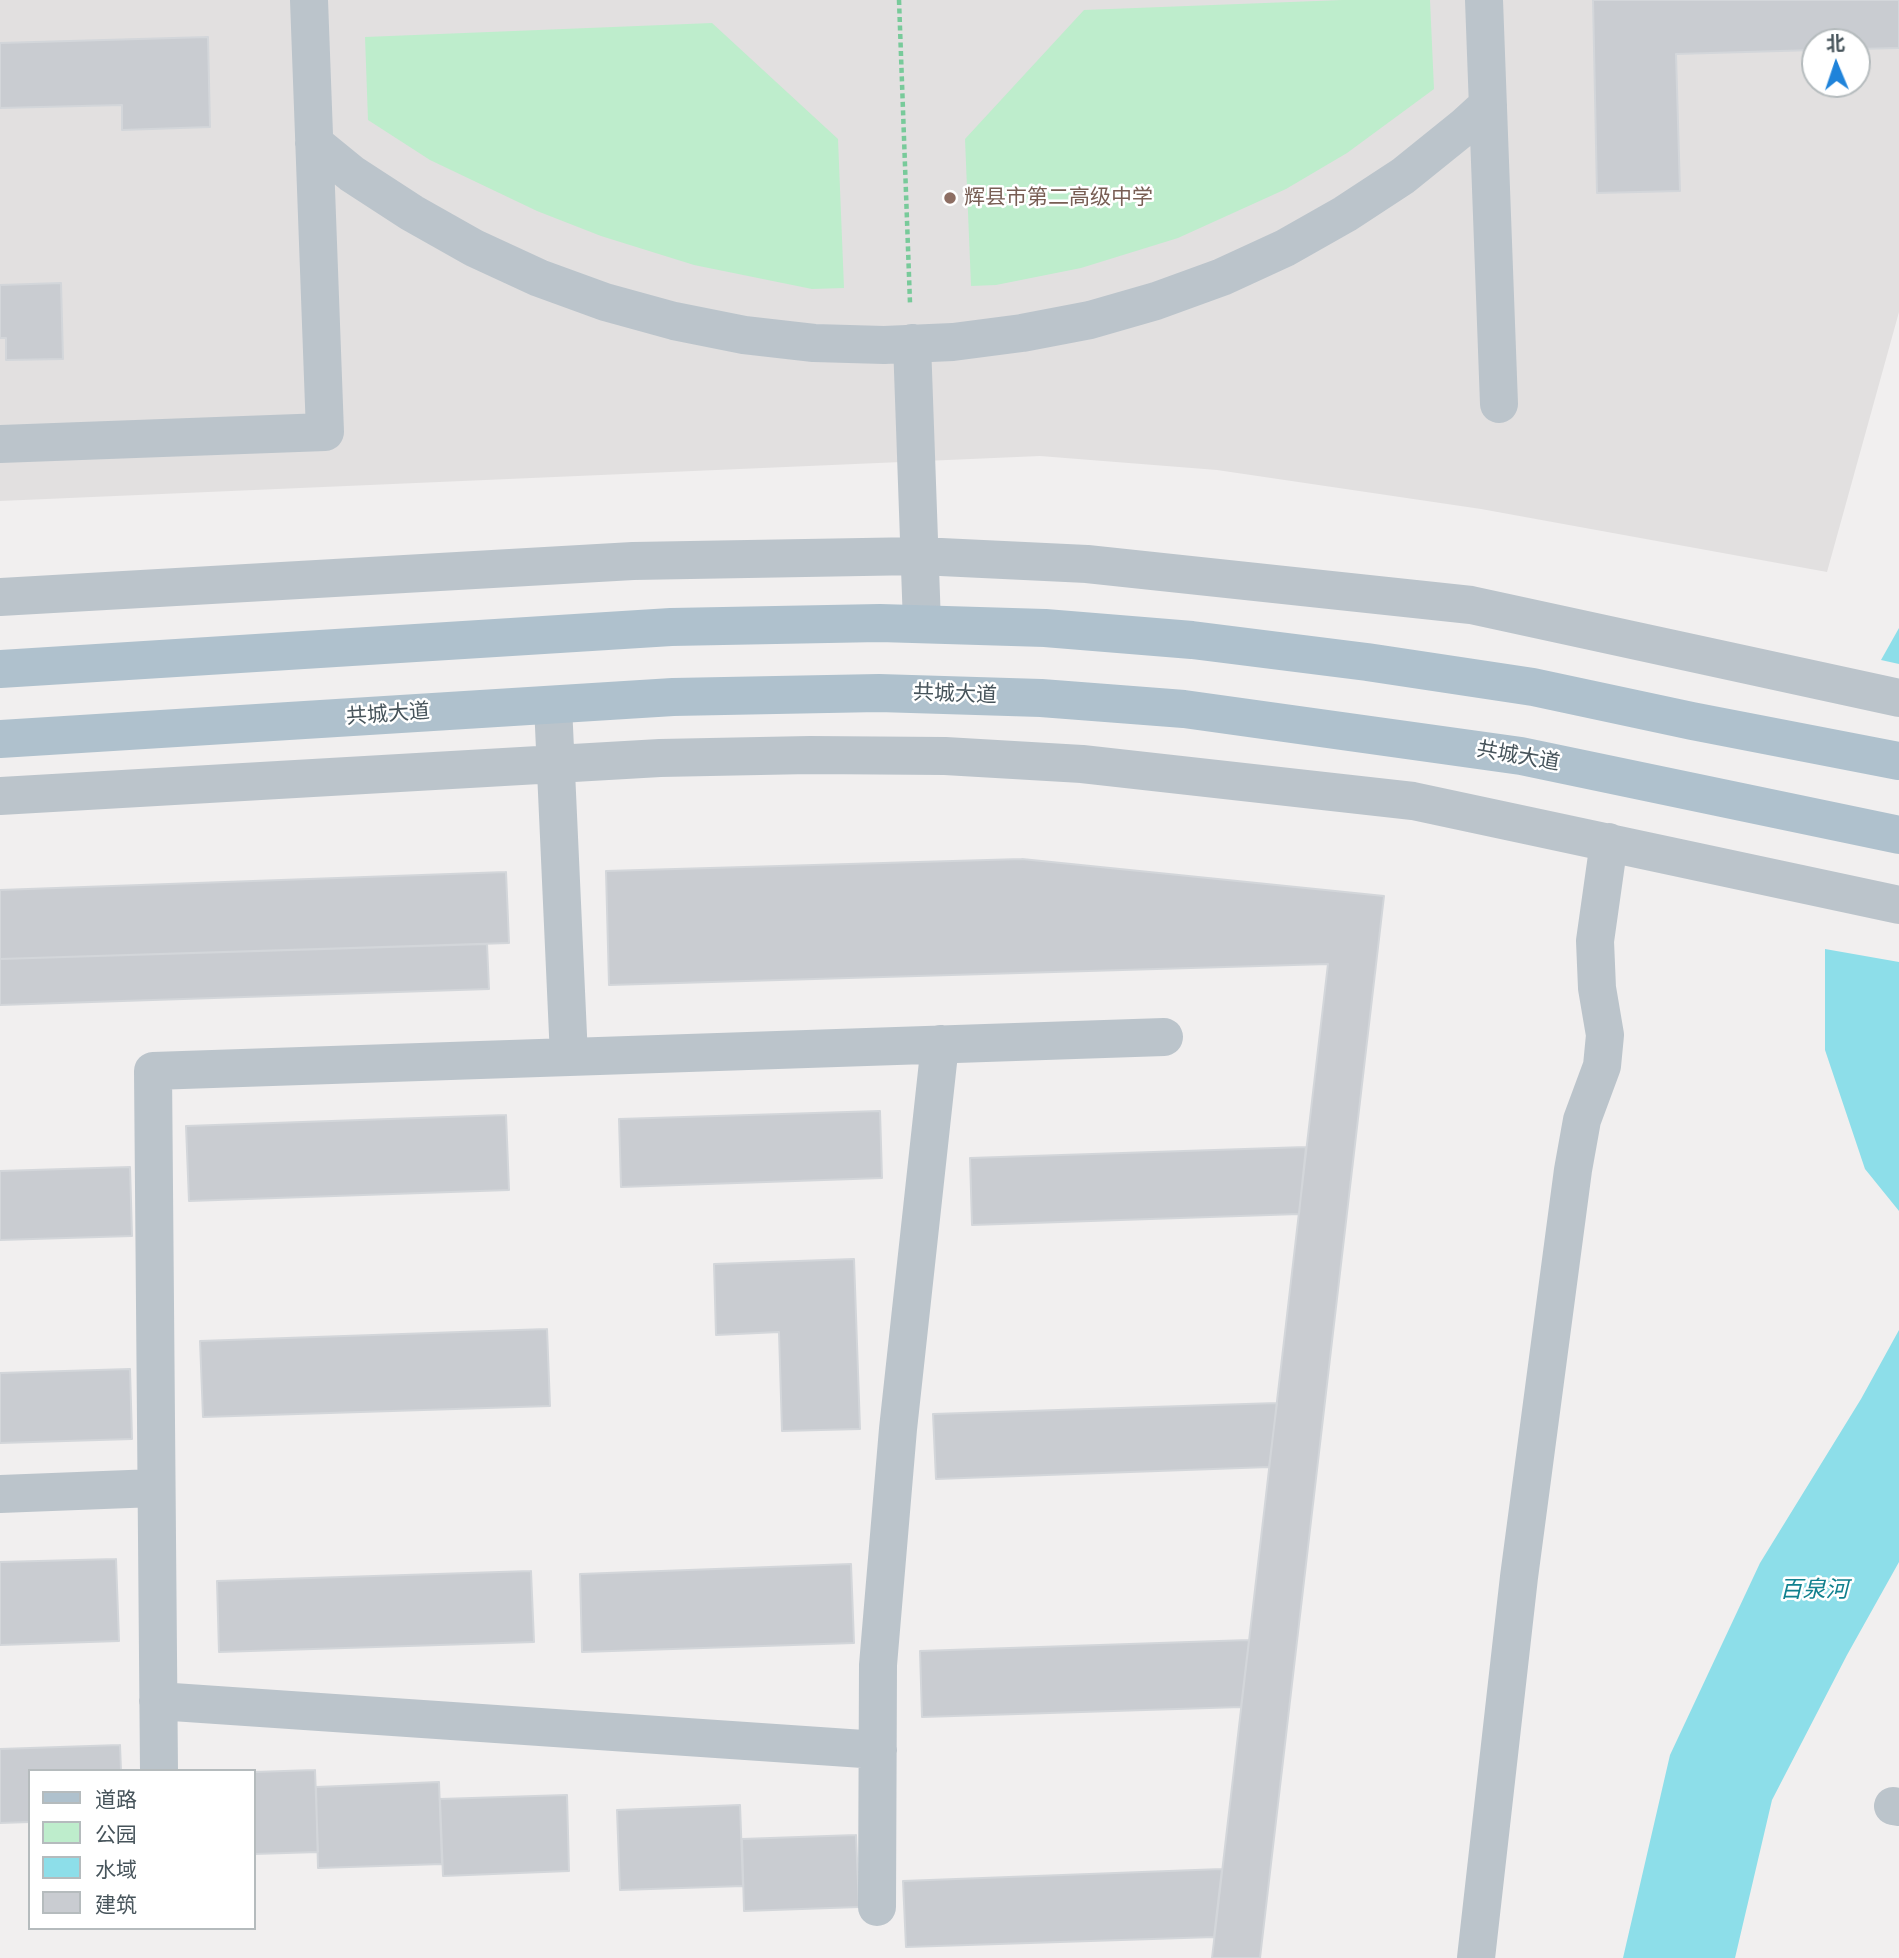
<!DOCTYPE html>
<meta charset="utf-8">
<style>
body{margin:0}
#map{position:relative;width:1899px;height:1958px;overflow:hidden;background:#f1efef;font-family:Signika,"Noto Sans SC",sans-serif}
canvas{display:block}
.legend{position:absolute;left:28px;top:1769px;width:228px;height:161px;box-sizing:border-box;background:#fff;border:2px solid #b5bbbd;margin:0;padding:9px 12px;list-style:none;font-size:21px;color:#47545b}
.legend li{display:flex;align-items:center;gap:14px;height:35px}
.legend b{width:35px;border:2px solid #b5bbbd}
.north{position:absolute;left:1801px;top:28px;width:70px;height:70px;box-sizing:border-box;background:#fff;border:2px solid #b5bbbd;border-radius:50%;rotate:358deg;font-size:19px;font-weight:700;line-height:28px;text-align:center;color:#47545b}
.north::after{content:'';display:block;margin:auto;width:24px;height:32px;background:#1f83da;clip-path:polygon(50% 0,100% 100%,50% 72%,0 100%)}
</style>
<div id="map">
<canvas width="1899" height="1958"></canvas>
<ul class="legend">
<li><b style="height:9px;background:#afc1cd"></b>道路</li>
<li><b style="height:19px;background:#beedcc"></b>公园</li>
<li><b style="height:19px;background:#8ddee9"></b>水域</li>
<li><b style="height:19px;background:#c9ccd1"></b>建筑</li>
</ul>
<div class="north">北</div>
</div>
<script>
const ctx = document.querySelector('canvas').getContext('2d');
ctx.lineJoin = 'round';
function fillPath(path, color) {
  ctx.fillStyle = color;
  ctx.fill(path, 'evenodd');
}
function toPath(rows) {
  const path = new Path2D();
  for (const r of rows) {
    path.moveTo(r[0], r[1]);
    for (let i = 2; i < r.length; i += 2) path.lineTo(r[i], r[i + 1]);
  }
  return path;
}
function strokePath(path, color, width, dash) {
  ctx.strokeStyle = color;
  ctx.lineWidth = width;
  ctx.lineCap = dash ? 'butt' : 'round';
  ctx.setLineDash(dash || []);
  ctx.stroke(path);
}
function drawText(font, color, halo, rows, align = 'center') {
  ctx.font = font + ' Signika,"Noto Sans SC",sans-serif';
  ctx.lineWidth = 5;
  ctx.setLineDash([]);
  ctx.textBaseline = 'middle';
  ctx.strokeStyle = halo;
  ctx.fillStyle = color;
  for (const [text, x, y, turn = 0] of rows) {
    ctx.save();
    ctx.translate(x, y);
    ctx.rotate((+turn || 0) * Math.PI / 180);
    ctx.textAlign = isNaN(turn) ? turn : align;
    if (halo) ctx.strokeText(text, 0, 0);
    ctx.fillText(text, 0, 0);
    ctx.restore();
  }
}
const education = toPath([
 [0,0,1899,0,1899,312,1827,572,1481,509,1217,470,1040,456,0,501],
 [1815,42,1857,42,1857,84,1815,84]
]);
const green = toPath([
 [1342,0,1430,0,1434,89,1347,153,1286,189,1178,238,1081,268,996,285,971,286,965,139,1084,10],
 [712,23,838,139,844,288,812,289,694,265,601,236,537,211,430,160,368,120,365,37]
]);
const water = toPath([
 [1899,628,1899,664,1881,660],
 [1825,949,1899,962,1899,1211,1865,1169,1825,1050],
 [1899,1330,1899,1562,1847,1655,1772,1800,1735,1958,1623,1958,1670,1755,1760,1563,1861,1399]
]);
const building = toPath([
 [1593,0,1899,0,1899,48,1857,49,1857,42,1815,42,1815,50,1676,54,1680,191,1597,193,1593,0],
 [208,37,210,127,122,130,122,105,0,108,0,43,208,37],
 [61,283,63,359,6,360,6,338,0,338,0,285,61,283],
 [1022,859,1384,896,1260,1958,1212,1958,1328,964,609,985,606,871,1022,859],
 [506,872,509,943,0,959,0,890,506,872],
 [487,944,489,989,0,1005,0,959,487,944],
 [880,1111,882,1178,621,1187,619,1119,880,1111],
 [506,1115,509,1190,189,1201,186,1126,506,1115],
 [1306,1147,1299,1214,972,1225,970,1158,1306,1147],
 [130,1167,132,1236,0,1240,0,1171,130,1167],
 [854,1259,860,1429,782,1431,779,1332,716,1335,714,1264,854,1259],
 [547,1329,550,1406,203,1417,200,1341,547,1329],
 [130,1369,132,1439,0,1443,0,1373,130,1369],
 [1277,1403,1269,1467,936,1479,933,1414,1277,1403],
 [116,1559,119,1641,0,1645,0,1562,116,1559],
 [851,1564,854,1643,582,1652,580,1574,851,1564],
 [531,1571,534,1642,219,1652,217,1581,531,1571],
 [1249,1640,1241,1707,922,1717,920,1651,1249,1640],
 [120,1745,121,1771,30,1771,30,1822,0,1823,0,1749,120,1745],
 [315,1770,318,1852,254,1854,254,1772,315,1770],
 [439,1782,442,1864,318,1868,316,1787,439,1782],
 [567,1795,569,1871,443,1876,440,1799,567,1795],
 [740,1805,743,1886,620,1890,617,1810,740,1805],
 [856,1835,859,1907,744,1911,742,1839,856,1835],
 [1222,1869,1214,1937,906,1947,903,1881,1222,1869]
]);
const path = toPath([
 [899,0,910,303]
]);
const minor = toPath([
 [1484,0,1499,404],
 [314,143,352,174,412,213,474,248,539,278,605,302,674,321,744,335,814,343,884,345,953,342,1022,333,1090,320,1156,301,1222,277,1285,248,1345,214,1403,176,1465,126,1488,105],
 [912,343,922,624],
 [0,444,325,432,309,0],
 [0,597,633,561,920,556,1087,564,1471,605,1899,698],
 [553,705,569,1057],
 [0,796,660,758,810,755,945,756,1082,764,1413,801,1899,905],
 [0,1494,155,1488],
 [158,1701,878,1750],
 [159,1771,153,1071,1164,1037],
 [1893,1806,1899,1807],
 [877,1907,878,1665,898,1429,940,1044],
 [1476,1958,1519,1577,1573,1170,1582,1120,1602,1066,1605,1035,1597,988,1595,941,1609,842]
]);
const major = toPath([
 [0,669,671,627,880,623,1045,628,1192,640,1367,662,1533,687,1692,721,1899,761],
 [0,739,673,697,879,693,1041,698,1184,709,1521,756,1899,835]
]);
const markers = [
 [950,198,7,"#8d6e63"]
];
const educationNames = [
 ["辉县市第二高级中学",964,198]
];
const streetNames = [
 ["共城大道",955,695,2],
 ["共城大道",388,715,-4],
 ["共城大道",1518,757,10]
];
const waterNames = [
 ["百泉河",1814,1591]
];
fillPath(education, '#e2e0e0');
fillPath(green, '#beedcc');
fillPath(water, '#8ddee9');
fillPath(building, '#c9ccd1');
strokePath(building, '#d3d6da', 2);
strokePath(path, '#78ca9a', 4.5, [5, 3.5]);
strokePath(minor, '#bbc4cb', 38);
strokePath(major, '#afc1cd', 38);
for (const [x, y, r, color] of markers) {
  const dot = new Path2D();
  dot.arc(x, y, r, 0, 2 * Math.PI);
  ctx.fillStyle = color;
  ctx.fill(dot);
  strokePath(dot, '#fff', 2.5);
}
drawText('21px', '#785e54', '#fff', educationNames, 'left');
drawText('21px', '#47545b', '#fff', streetNames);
drawText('italic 23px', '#11808e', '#fff', waterNames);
</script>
